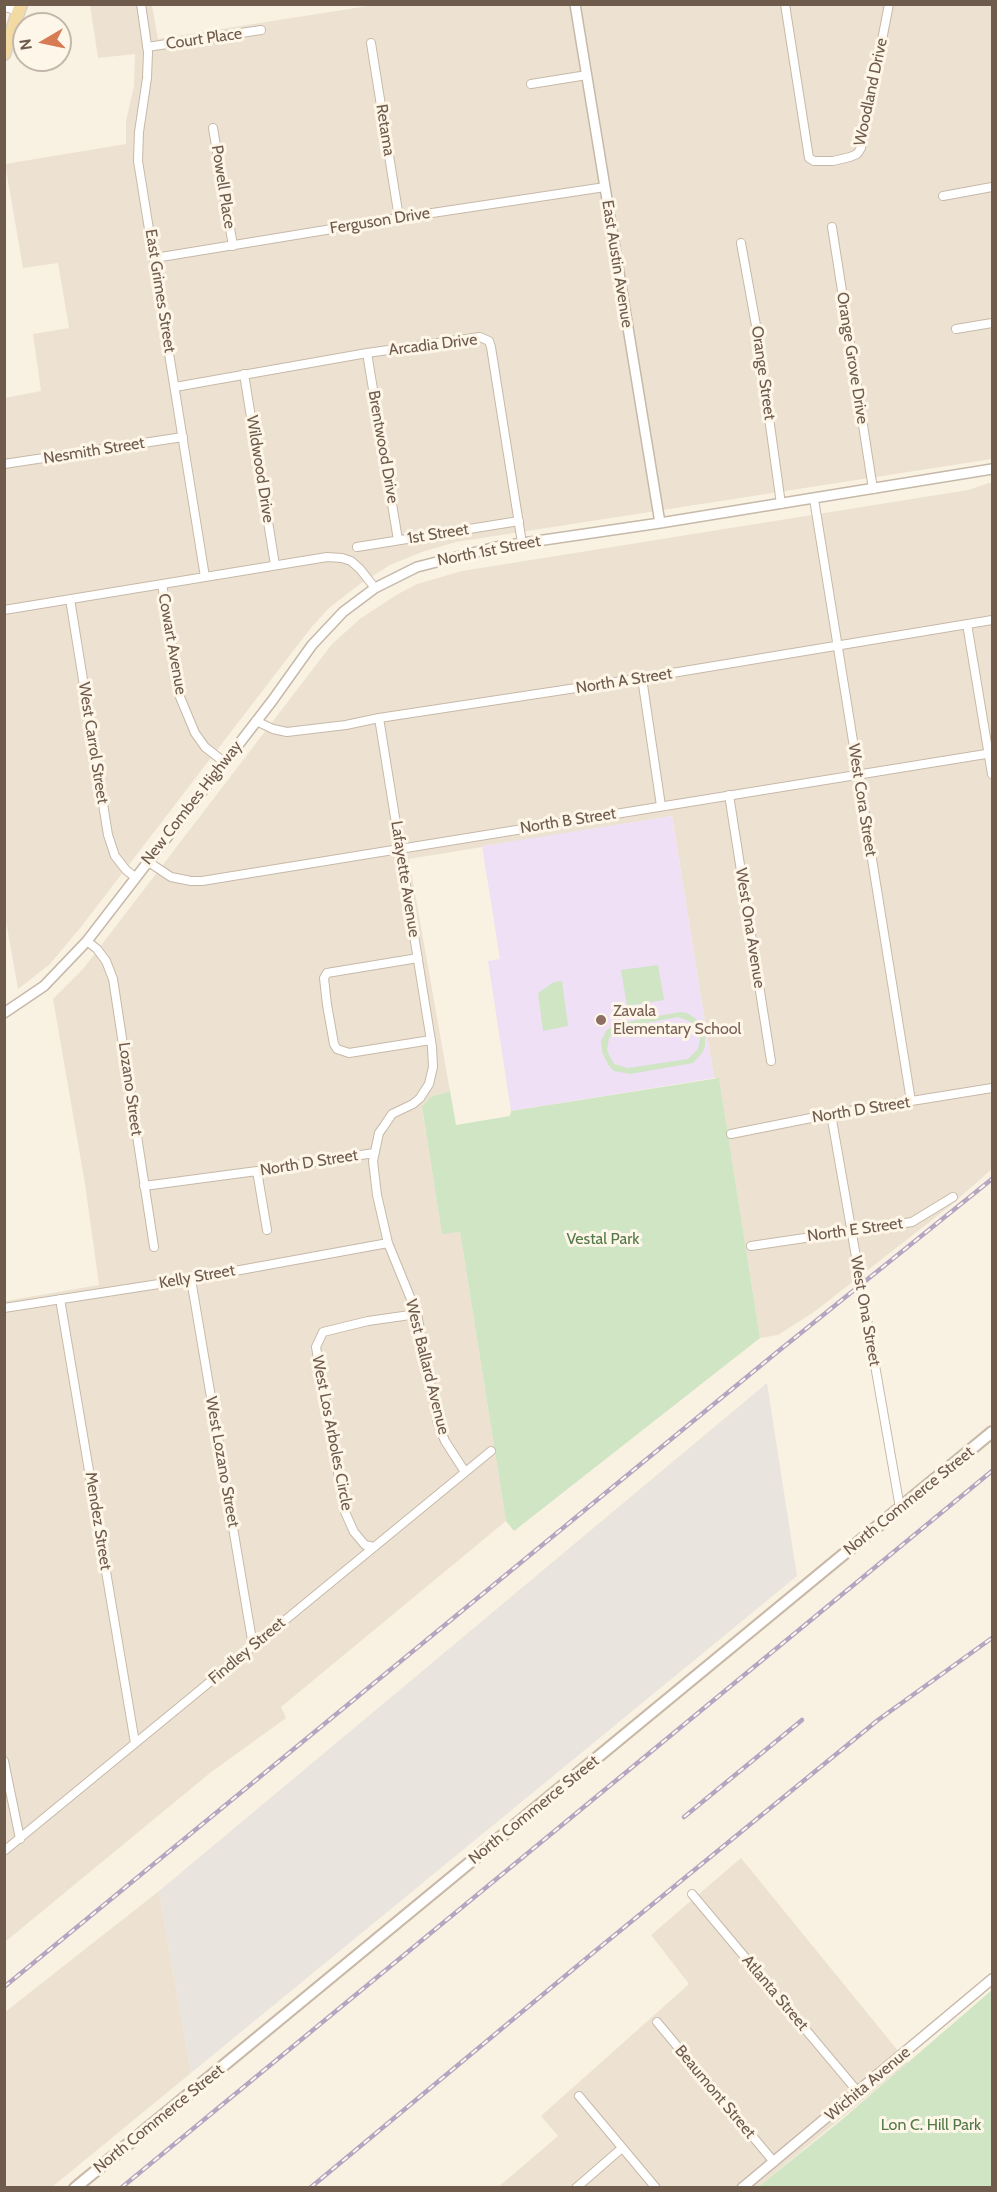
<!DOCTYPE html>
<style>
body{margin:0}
#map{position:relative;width:997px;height:2192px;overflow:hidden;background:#f9f2e3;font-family:Cabin,sans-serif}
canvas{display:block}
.frame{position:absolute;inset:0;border:6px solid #6f5b4c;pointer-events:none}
.north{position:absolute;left:12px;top:12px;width:60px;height:60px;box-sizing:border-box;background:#fdf6e9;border:2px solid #c4b8aa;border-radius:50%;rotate:261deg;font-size:16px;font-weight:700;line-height:24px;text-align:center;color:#6f5b4c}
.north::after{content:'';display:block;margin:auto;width:21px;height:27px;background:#d77b55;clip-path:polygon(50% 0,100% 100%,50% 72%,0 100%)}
</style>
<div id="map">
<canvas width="997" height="2192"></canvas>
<div class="frame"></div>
<div class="north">N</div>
</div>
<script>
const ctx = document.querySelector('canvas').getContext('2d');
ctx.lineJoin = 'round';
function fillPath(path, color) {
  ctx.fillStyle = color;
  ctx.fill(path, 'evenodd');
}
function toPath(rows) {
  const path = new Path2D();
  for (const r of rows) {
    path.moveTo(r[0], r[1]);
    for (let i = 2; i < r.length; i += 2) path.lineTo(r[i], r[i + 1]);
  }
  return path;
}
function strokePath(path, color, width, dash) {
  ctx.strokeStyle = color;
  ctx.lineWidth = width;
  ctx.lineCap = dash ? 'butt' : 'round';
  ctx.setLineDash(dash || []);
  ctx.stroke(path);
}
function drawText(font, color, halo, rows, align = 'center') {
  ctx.font = font + ' Cabin,sans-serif';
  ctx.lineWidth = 6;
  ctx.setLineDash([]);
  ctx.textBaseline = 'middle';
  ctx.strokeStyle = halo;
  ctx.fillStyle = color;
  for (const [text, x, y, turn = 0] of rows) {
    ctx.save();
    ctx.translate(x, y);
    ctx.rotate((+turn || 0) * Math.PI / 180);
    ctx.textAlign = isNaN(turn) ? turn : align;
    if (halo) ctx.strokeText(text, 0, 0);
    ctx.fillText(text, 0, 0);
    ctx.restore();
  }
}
const residential = toPath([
 [90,5,152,5,158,39,374,5,992,5,992,459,456,542,422,552,390,565,360,584,329,608,310,629,81,927,49,965,18,989,4,910,4,398,41,391,33,334,69,328,58,263,23,268,5,164,126,144,126,121,134,86,135,54,98,58],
 [992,482,992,1169,950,1206,814,1312,778,1335,760,1338,719,1079,714,1078,672,816,409,859,450,1091,430,1097,422,1108,442,1233,460,1232,506,1521,281,1707,286,1718,210,1773,5,1942,5,1301,99,1285,85,1184,53,999,83,969,332,644,361,618,398,594,417,584,462,571,968,490],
 [741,1858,908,2063,758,2187,497,2188,558,2136,541,2116,689,1984,651,1935],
 [159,1891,191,2073,52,2187,5,2188,5,2012]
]);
const industrial = toPath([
 [767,1383,797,1576,191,2073,159,1891]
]);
const education = toPath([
 [672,816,714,1078,511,1111,488,961,500,959,482,846]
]);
const green = toPath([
 [658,965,664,1000,627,1006,621,970],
 [562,981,568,1026,543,1031,538,993,554,982],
 [680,1012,687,1013,699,1021,705,1033,705,1046,702,1053,693,1063,630,1074,614,1071,609,1066,602,1052,601,1041,606,1031,615,1024],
 [678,1017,691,1022,699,1032,700,1039,698,1049,688,1059,628,1068,614,1064,610,1057,607,1050,609,1038,619,1028],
 [719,1078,760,1338,514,1531,506,1521,460,1232,442,1234,422,1107,430,1097,450,1091,456,1125,510,1116,511,1111],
 [992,1990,992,2187,758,2187,839,2122]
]);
const minor = toPath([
 [141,4,148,52,147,78,139,132,138,161,205,577],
 [785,4,809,158,814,161,833,161,850,157,857,154,861,148,889,4],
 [4,7,19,11],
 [371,43,399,218],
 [147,47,261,30],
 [531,84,587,75],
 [213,128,233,246],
 [943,196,992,187],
 [832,227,873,489],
 [741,243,757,331,781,504],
 [155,258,399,218,605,187],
 [956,329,992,323],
 [367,353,398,540],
 [244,374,275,565],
 [175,387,367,353,480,337,489,341,491,347,522,543],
 [4,464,183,437],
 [814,499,911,1101],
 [357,547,519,521],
 [162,584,180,697,195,733,205,747,224,762],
 [70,599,108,835,115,856,126,870,135,877],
 [4,610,327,557,342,558,351,561,360,569,375,588],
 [967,624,992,774],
 [642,678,661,806],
 [379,718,432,1047,433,1067,429,1084,420,1098,413,1104,392,1114,384,1126,379,1133,373,1161,377,1195,388,1243,417,1314,438,1424,445,1441,465,1472],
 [256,721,273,729,287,732,346,725,379,718,642,678,992,620],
 [729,795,771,1061],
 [149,859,153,865,171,877,191,881,202,881,992,753],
 [87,941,97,949,106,961,113,979,154,1247],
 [418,958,327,973,324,978,327,1005,334,1044,337,1049,349,1053,431,1040],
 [831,1114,900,1508],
 [731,1134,831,1114,992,1088],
 [257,1171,267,1230],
 [144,1186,257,1171,374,1153],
 [751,1246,912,1222,953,1197],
 [191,1279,253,1646],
 [60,1299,135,1743],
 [4,1308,191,1279,388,1243],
 [374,1547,365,1545,354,1532,345,1512,316,1347,323,1332,368,1321,417,1314],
 [4,1761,20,1839],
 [4,1851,491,1451],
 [692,1894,858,2092],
 [657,2022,774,2162],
 [579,2096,656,2188],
 [576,2188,622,2148]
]);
const tertiary = toPath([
 [575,4,660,523],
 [4,1013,44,986,87,941,272,701,312,645,343,612,375,588,417,567,496,547,660,523,992,469],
 [742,2188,992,1979]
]);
const secondary = toPath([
 [75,2188,992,1432]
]);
const primary = toPath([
 [4,54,21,4]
]);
const rail = toPath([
 [684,1817,802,1720],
 [4,1987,776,1353,992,1179],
 [121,2188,992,1471],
 [310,2188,594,1952,878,1720,992,1638]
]);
const markers = [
 [601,1020,6,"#8d6e63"]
];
const streetNames = [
 ["Court Place",204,39,-8],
 ["Woodland Drive",871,92,-78],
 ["Retama",385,130,81],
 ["Powell Place",223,187,81],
 ["Ferguson Drive",380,221,-9],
 ["East Austin Avenue",617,264,81],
 ["East Grimes Street",160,291,81],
 ["Arcadia Drive",433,345,-7],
 ["Orange Grove Drive",852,358,81],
 ["Orange Street",763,373,82],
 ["Brentwood Drive",383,447,80],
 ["Nesmith Street",94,451,-9],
 ["Wildwood Drive",260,469,81],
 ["1st Street",438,534,-9],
 ["North 1st Street",489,551,-11],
 ["Cowart Avenue",172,644,80],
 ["North A Street",624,681,-9],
 ["West Carrol Street",93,743,81],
 ["West Cora Street",862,800,81],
 ["New Combes Highway",192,803,-52],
 ["North B Street",568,821,-9],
 ["Lafayette Avenue",405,879,81],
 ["West Ona Avenue",750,928,81],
 ["Lozano Street",130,1089,82],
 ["North D Street",861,1110,-9],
 ["North D Street",309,1163,-9],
 ["North E Street",855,1230,-8],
 ["Kelly Street",197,1277,-10],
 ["West Ona Street",865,1311,80],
 ["West Ballard Avenue",427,1367,76],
 ["West Los Arboles Circle",332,1433,79],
 ["West Lozano Street",222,1462,80],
 ["North Commerce Street",909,1501,-39],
 ["Mendez Street",98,1521,81],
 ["Findley Street",247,1651,-40],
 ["North Commerce Street",534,1810,-39],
 ["Atlanta Street",775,1993,50],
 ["Wichita Avenue",868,2084,-40],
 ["Beaumont Street",715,2092,50],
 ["North Commerce Street",159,2119,-39]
];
const educationNames = [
 ["Zavala",613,1011],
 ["Elementary School",613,1029]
];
const parkNames = [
 ["Vestal Park",603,1239],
 ["Lon C. Hill Park",931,2125]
];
fillPath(residential, '#ede2d1');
fillPath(industrial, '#e9e4de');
fillPath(education, '#efe0f5');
fillPath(green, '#cfe5c4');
strokePath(minor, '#c7b9a9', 10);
strokePath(tertiary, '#c7b9a9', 12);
strokePath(secondary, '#c9b9a7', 14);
strokePath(primary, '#d7d1cd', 15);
strokePath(minor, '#fff', 8);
strokePath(tertiary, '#fff', 9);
strokePath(secondary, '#fff', 10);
strokePath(primary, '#f2daa2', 12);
strokePath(rail, '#b6a4c1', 4.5);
strokePath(rail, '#fdf6e9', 2, [7]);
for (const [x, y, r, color] of markers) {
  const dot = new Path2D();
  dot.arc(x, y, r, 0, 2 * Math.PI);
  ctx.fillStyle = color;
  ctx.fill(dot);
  strokePath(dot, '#fdf6e9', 2);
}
drawText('16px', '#6f5b4c', '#fdf6e9', streetNames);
drawText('16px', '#785e54', '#fdf6e9', educationNames, 'left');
drawText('16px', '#547948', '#fdf6e9', parkNames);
</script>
